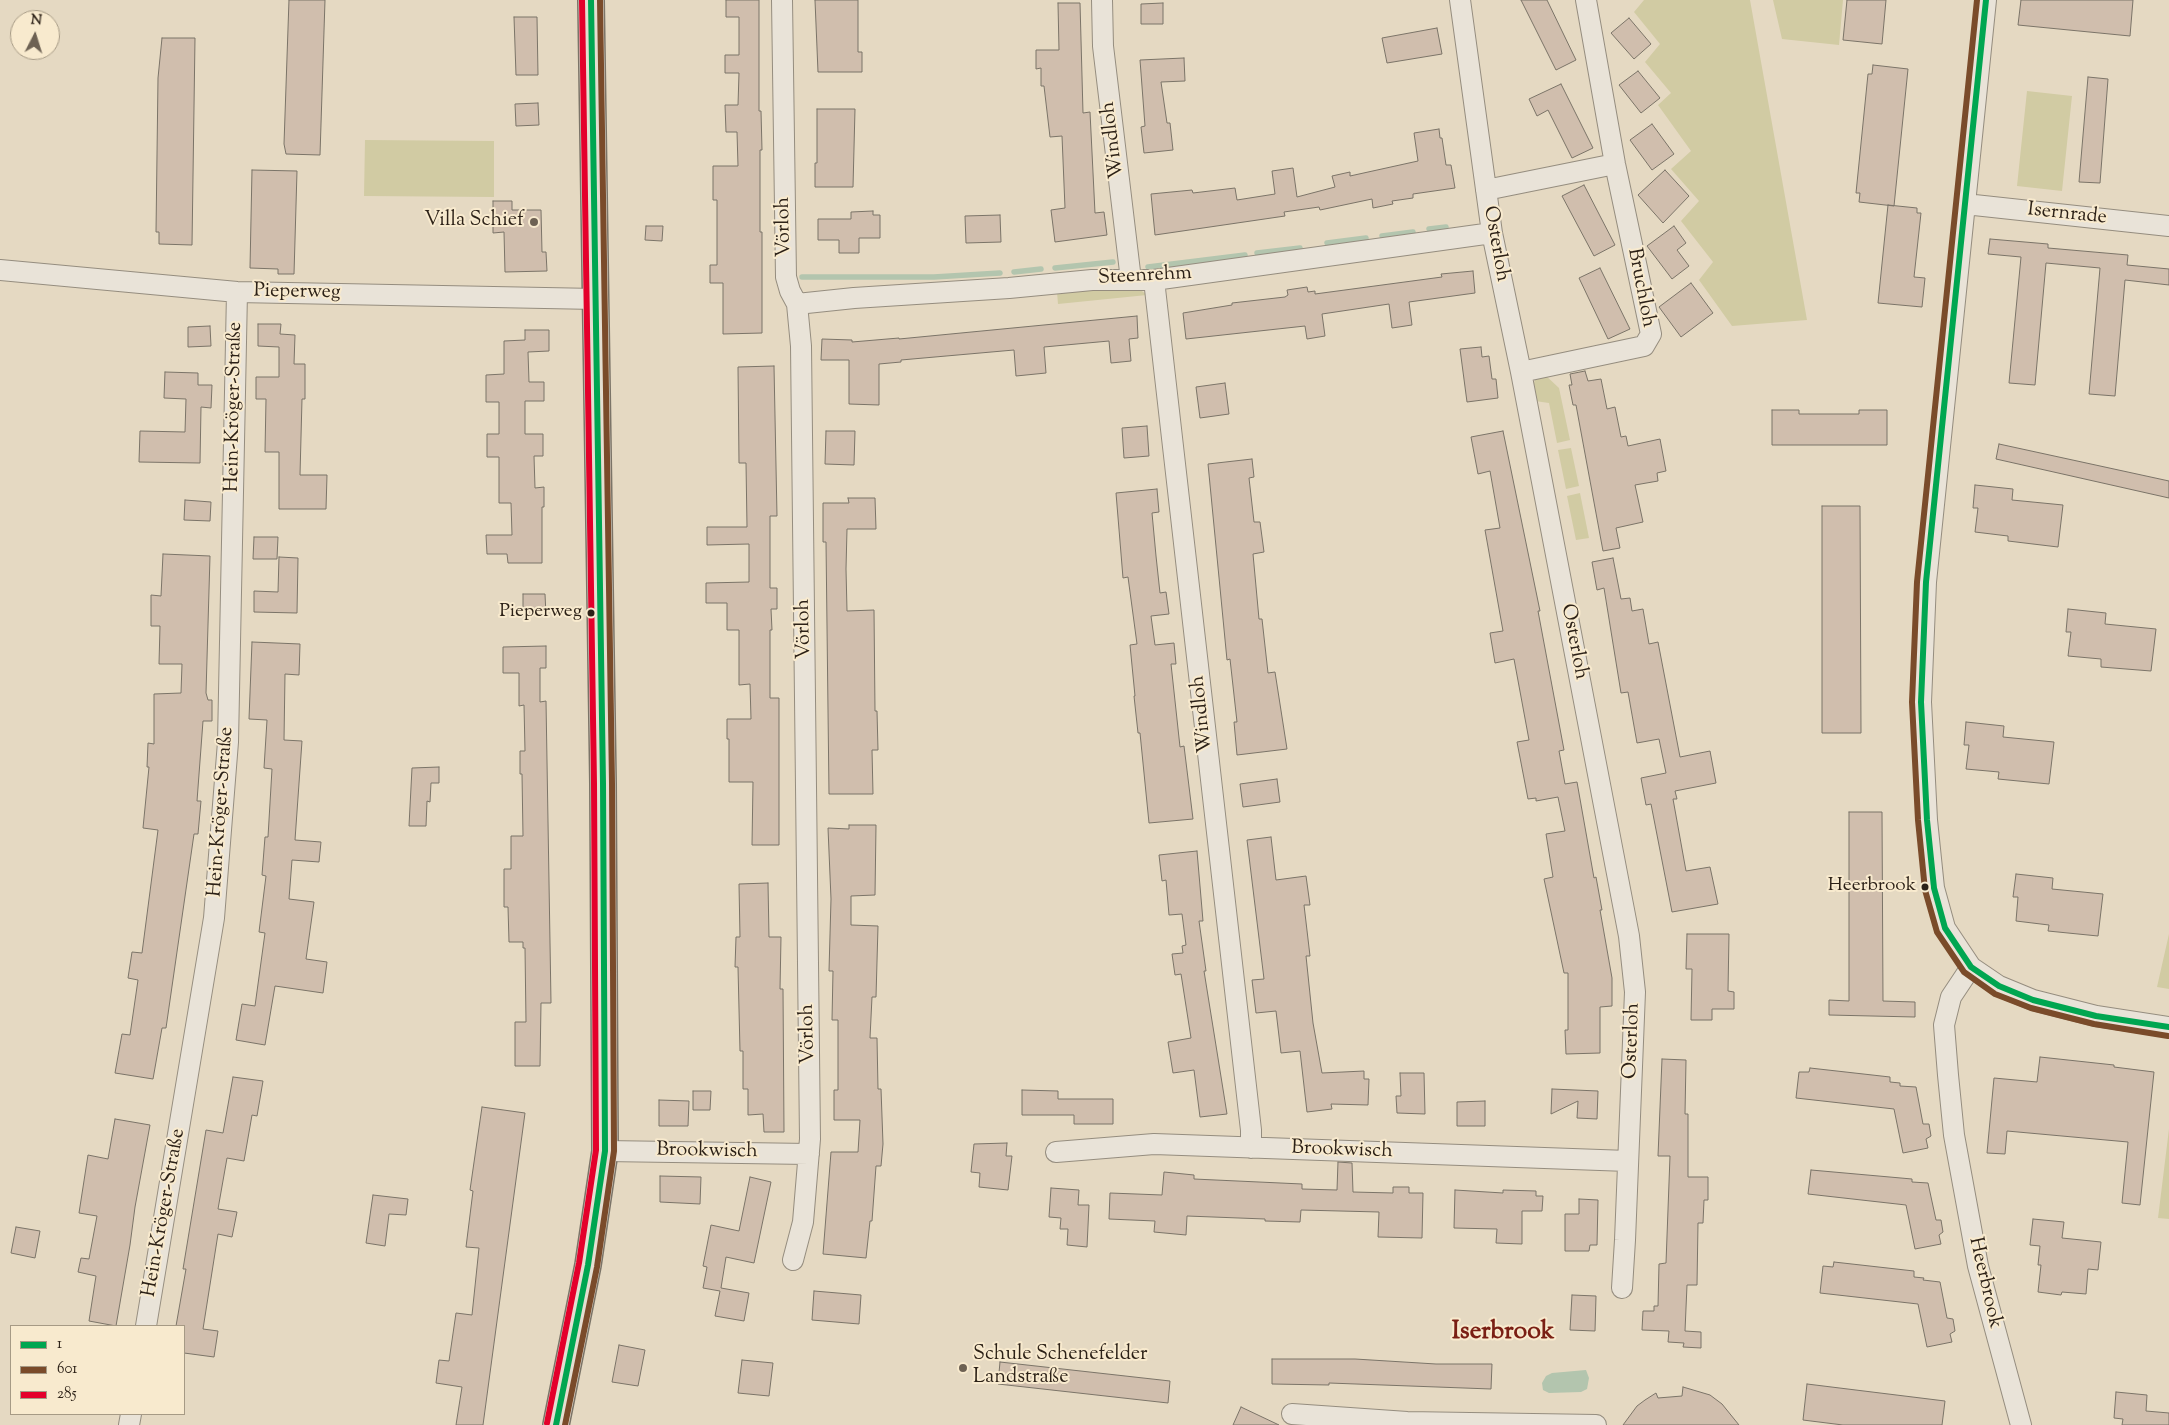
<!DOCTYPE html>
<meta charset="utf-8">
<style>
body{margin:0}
#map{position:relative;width:2169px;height:1425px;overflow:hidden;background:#e5d9c2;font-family:"Sorts Mill Goudy",serif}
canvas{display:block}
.legend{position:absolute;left:10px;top:1325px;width:175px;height:90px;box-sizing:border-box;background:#f8eace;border:1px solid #a69a85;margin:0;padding:6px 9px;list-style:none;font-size:15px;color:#2c2117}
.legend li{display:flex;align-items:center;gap:10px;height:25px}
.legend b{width:25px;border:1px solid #a69a85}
.north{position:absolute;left:10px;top:10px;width:50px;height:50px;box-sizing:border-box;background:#f8eace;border:1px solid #a69a85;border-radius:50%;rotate:5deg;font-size:14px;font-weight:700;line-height:20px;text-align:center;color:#2c2117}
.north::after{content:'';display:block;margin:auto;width:18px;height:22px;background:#6d6153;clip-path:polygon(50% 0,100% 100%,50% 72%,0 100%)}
</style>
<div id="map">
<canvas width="2169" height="1425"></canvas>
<ul class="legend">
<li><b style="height:6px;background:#00a651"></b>1</li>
<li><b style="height:6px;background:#7a4b2a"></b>601</li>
<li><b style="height:6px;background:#e4002b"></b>285</li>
</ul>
<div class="north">N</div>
</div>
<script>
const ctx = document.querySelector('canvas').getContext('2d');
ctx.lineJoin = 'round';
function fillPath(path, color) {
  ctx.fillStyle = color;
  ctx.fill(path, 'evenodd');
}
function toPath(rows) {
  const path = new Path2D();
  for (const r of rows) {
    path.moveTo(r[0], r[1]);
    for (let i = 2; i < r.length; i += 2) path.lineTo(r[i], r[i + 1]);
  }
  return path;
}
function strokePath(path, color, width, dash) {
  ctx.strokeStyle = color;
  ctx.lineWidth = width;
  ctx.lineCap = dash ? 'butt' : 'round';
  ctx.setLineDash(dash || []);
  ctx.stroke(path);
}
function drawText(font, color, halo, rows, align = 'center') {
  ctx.font = font + ' "Sorts Mill Goudy",serif';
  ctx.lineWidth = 4;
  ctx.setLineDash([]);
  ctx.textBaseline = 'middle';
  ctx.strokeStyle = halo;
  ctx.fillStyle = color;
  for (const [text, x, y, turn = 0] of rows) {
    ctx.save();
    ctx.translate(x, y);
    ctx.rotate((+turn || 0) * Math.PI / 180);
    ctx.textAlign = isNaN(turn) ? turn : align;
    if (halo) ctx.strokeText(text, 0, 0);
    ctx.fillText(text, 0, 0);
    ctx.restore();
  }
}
const green = toPath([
 [1644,0,1750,0,1807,320,1732,326,1699,280,1713,262,1681,221,1699,201,1671,169,1691,151,1658,105,1671,93,1645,62,1660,44,1634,12],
 [1773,0,1843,0,1839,45,1782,39],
 [2027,91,2072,96,2062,191,2017,186],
 [365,140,494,141,494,197,364,196],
 [1094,288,1138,288,1147,295,1058,304,1057,292],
 [1543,373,1559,388,1570,440,1557,443,1549,403,1535,401,1533,386,1535,380],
 [1571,448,1579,486,1566,489,1558,450],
 [1580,493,1589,538,1576,540,1567,496],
 [2169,934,2169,989,2157,987],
 [2169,1129,2169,1219,2158,1218]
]);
const water = toPath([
 [1586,1370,1589,1378,1587,1389,1581,1392,1549,1393,1543,1390,1542,1383,1546,1376,1552,1373]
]);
const stream = toPath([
 [1429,229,1446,227],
 [1382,236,1413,232],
 [1327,243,1366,238],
 [1257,253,1300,248],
 [1148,267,1245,255],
 [1055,268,1113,262],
 [1014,272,1041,269],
 [802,277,934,277,1000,273]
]);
const building = toPath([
 [289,0,325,0,320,155,286,154,284,144,289,0],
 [726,0,759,0,759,111,761,111,762,150,760,150,760,232,762,232,762,333,723,334,723,283,710,283,710,265,717,265,717,200,713,200,713,166,738,166,737,132,726,132,725,105,738,105,739,73,725,73,725,55,739,55,739,17,726,17,726,0],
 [815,0,858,0,858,52,862,52,862,72,818,72,815,0],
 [1521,0,1547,0,1576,60,1556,70,1521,0],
 [1847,0,1886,0,1882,44,1843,40,1847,0],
 [2021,0,2133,0,2130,36,2018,25,2021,0],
 [1058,3,1080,3,1083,113,1090,112,1095,213,1104,212,1107,235,1055,242,1051,210,1065,208,1062,136,1050,137,1044,86,1041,86,1041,68,1036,69,1036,50,1059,50,1058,3],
 [1163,3,1163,24,1141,24,1141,4,1163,3],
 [514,17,537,17,538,75,516,75,514,17],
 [1629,18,1651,44,1634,59,1611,33,1629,18],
 [1437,28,1442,54,1387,63,1382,38,1437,28],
 [162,38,195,38,192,245,159,244,159,232,156,232,158,78,162,38],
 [1184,58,1185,81,1161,82,1167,123,1170,123,1173,150,1144,153,1141,127,1145,126,1140,60,1184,58],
 [1873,65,1908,69,1894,206,1859,202,1860,193,1856,193,1868,74,1872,74,1873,65],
 [1638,71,1660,98,1641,113,1619,85,1638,71],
 [2088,77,2108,79,2100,183,2079,182,2088,77],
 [1561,84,1593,148,1572,158,1548,110,1537,116,1529,99,1561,84],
 [538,103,539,125,516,126,515,104,538,103],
 [817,109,855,109,853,187,815,187,815,163,817,163,817,109],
 [1652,124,1674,154,1652,170,1630,140,1652,124],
 [1439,129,1440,138,1442,138,1446,165,1451,165,1455,188,1413,194,1413,198,1392,201,1393,204,1373,208,1372,199,1320,210,1319,207,1284,212,1285,216,1155,235,1151,194,1192,190,1193,193,1235,188,1237,200,1275,194,1272,171,1293,168,1297,197,1335,187,1332,176,1350,172,1350,176,1418,161,1414,133,1439,129],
 [252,170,297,171,294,274,278,274,278,269,250,268,252,170],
 [1665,170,1689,196,1663,223,1638,195,1665,170],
 [1584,185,1615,245,1594,256,1562,196,1584,185],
 [493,201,512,201,512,210,541,210,542,252,546,252,547,271,505,272,504,232,493,233,493,201],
 [1888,205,1917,208,1917,213,1921,213,1914,277,1925,278,1922,307,1878,303,1888,205],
 [873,211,873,215,880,215,880,238,859,238,859,253,839,253,839,240,818,240,818,219,851,219,851,212,873,211],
 [1000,215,1001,242,966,243,965,216,1000,215],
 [646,226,663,226,662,241,645,240,646,226],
 [1674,226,1686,243,1677,250,1689,266,1672,279,1647,246,1674,226],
 [1990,239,2048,244,2048,248,2128,255,2127,265,2169,269,2169,285,2125,280,2115,396,2089,394,2100,268,2046,263,2035,385,2009,383,2021,257,1988,254,1990,239],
 [1600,268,1630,329,1608,339,1579,278,1600,268],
 [1473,271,1475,293,1409,302,1412,325,1392,328,1389,304,1322,314,1325,336,1307,339,1305,326,1186,339,1183,313,1232,305,1232,303,1285,297,1288,295,1287,290,1307,287,1308,292,1315,291,1315,294,1442,277,1441,274,1473,271],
 [1691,283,1713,313,1681,337,1659,307,1691,283],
 [1137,316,1138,338,1129,339,1131,361,1111,363,1109,341,1044,347,1046,373,1016,376,1014,350,901,360,901,362,879,364,879,405,849,404,849,360,821,360,822,339,852,340,852,342,899,338,899,339,1137,316],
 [258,324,281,324,280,334,295,335,294,364,305,364,305,399,302,399,300,475,327,475,326,509,279,509,279,452,265,452,266,399,256,399,256,377,279,377,279,347,258,346,258,324],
 [210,326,211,346,188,347,188,327,210,326],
 [525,330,549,330,549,351,528,352,529,382,544,382,544,401,525,401,525,434,543,434,543,456,534,456,535,488,544,487,544,507,542,507,542,563,508,563,507,554,487,554,486,535,512,535,511,503,499,503,499,457,487,457,487,434,499,434,499,402,486,402,486,375,504,374,504,341,525,340,525,330],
 [1481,347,1482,357,1489,356,1492,379,1496,379,1498,398,1467,402,1460,349,1481,347],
 [774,366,777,516,770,516,770,588,777,588,777,609,771,609,772,630,770,630,770,698,779,698,779,845,752,845,753,782,729,782,729,739,727,739,727,719,751,719,750,684,739,685,739,630,727,630,727,603,706,603,706,583,749,582,749,544,707,545,707,527,747,527,746,463,739,463,738,367,774,366],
 [1585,371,1588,381,1601,379,1607,409,1615,407,1621,437,1626,436,1628,446,1660,439,1666,471,1657,473,1658,481,1635,485,1643,522,1616,528,1620,548,1603,551,1576,405,1573,405,1569,385,1572,385,1570,374,1585,371],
 [165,372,198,373,198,385,212,385,211,408,201,407,200,463,139,462,140,431,185,432,186,399,164,398,165,372],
 [1225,383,1229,414,1200,418,1196,387,1225,383],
 [1772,410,1799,410,1799,414,1859,414,1859,410,1887,410,1887,445,1772,445,1772,410],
 [1147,426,1149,456,1124,458,1122,428,1147,426],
 [826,431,855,431,854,465,825,464,826,431],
 [1503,431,1540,611,1538,611,1564,750,1559,751,1565,784,1577,782,1594,878,1596,877,1602,910,1600,910,1612,978,1612,1006,1600,1007,1600,1053,1566,1054,1565,1030,1568,1030,1568,973,1564,973,1544,879,1553,877,1546,834,1565,831,1558,797,1536,801,1536,798,1528,799,1517,742,1529,740,1514,659,1495,663,1490,633,1503,631,1485,530,1500,528,1490,471,1478,474,1471,437,1503,431],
 [1999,444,2169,481,2169,498,1996,459,1999,444],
 [1252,459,1254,477,1249,478,1254,522,1260,522,1264,552,1253,554,1259,619,1262,619,1268,673,1275,672,1287,749,1237,755,1234,722,1237,722,1230,659,1227,660,1208,464,1252,459],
 [1975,485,2013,489,2012,500,2063,505,2058,547,2008,541,2008,536,1975,532,1978,508,1973,508,1975,485],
 [1157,489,1159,512,1152,513,1156,556,1160,593,1166,592,1169,614,1151,616,1155,645,1174,643,1176,664,1171,664,1180,747,1184,746,1193,819,1149,823,1140,733,1138,733,1134,696,1135,696,1130,645,1137,644,1128,577,1123,578,1116,493,1157,489],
 [848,498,875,498,876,529,847,529,846,569,847,611,874,610,875,711,877,711,878,750,872,750,873,794,829,794,826,542,823,542,823,503,849,503,848,498],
 [185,500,211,502,210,521,184,520,185,500],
 [1822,506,1860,506,1861,733,1822,733,1822,506],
 [254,537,278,537,277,559,253,559,254,537],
 [163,554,210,556,206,693,208,700,212,700,212,721,203,721,197,801,201,801,198,834,194,834,166,1028,162,1028,153,1079,115,1073,122,1034,130,1035,138,980,128,978,132,952,142,953,158,830,143,828,149,767,147,767,148,743,154,744,154,694,181,693,182,664,159,664,160,626,151,626,151,595,161,596,163,554],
 [279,557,298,558,297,613,254,612,254,591,278,592,279,557],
 [1613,558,1621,599,1630,598,1632,611,1643,609,1649,644,1658,642,1680,757,1710,751,1716,783,1675,791,1677,799,1673,799,1686,871,1710,867,1718,904,1672,912,1651,804,1646,805,1641,778,1666,773,1659,739,1637,743,1628,692,1621,693,1604,588,1597,590,1592,562,1613,558],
 [523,594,545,594,546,615,523,616,523,594],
 [2068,609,2106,613,2105,624,2156,629,2151,671,2101,667,2101,659,2068,656,2071,632,2066,632,2068,609],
 [252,642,300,644,299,675,285,674,284,740,302,741,295,840,321,842,319,862,292,860,289,899,314,902,306,959,327,962,323,993,275,986,265,1045,236,1040,242,1004,255,1006,265,933,259,932,266,876,262,875,265,837,268,837,272,769,264,768,267,720,249,719,252,642],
 [546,646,546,668,540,668,540,702,546,701,551,1003,541,1003,540,1066,515,1066,515,1022,526,1022,525,948,523,948,523,942,509,942,508,907,504,907,504,869,511,869,511,836,523,836,522,774,520,774,520,751,525,751,524,705,519,706,519,673,503,673,503,647,546,646],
 [1966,722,2004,726,2003,737,2054,742,2049,784,1998,779,1999,772,1966,769,1969,745,1964,745,1966,722],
 [439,767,439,783,431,783,430,802,427,801,426,826,409,826,412,768,439,767],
 [1277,779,1280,802,1243,807,1240,784,1277,779],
 [1849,812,1882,812,1883,1001,1915,1002,1915,1017,1829,1015,1829,1000,1849,1001,1849,812],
 [849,825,876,825,875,895,851,896,851,925,878,926,876,997,872,997,870,1038,877,1038,878,1089,881,1089,883,1144,881,1166,876,1166,872,1221,870,1221,866,1258,823,1254,831,1152,858,1152,860,1120,834,1120,834,1090,838,1090,838,1020,832,1020,833,971,829,971,831,899,828,828,849,829,849,825],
 [1271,837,1276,880,1306,876,1310,905,1304,905,1310,956,1306,956,1313,1023,1322,1073,1364,1071,1364,1079,1369,1079,1368,1105,1331,1104,1332,1109,1307,1112,1300,1051,1281,1053,1276,1011,1256,1013,1252,980,1264,979,1247,840,1271,837],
 [1197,851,1203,921,1199,921,1206,971,1204,971,1227,1114,1200,1117,1194,1070,1173,1073,1168,1042,1191,1038,1181,974,1175,975,1172,954,1183,953,1182,946,1186,945,1182,914,1169,915,1166,880,1162,881,1159,855,1197,851],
 [2016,874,2053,878,2052,889,2103,894,2098,936,2048,931,2049,925,2016,921,2018,897,2013,897,2016,874],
 [768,883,769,937,781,937,780,989,783,989,784,1132,764,1132,763,1114,748,1115,748,1089,743,1089,743,1051,740,1051,738,967,735,967,736,937,740,937,739,884,768,883],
 [1687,934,1729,934,1728,991,1734,992,1734,1009,1712,1009,1712,1020,1691,1020,1692,969,1686,969,1687,934],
 [2040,1057,2114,1065,2114,1067,2154,1072,2140,1205,2122,1203,2128,1142,2007,1131,2005,1154,1987,1153,1994,1078,2037,1082,2040,1057],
 [1662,1059,1686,1060,1685,1114,1688,1114,1688,1177,1708,1177,1708,1200,1704,1200,1703,1223,1698,1223,1697,1285,1687,1285,1685,1331,1701,1332,1701,1348,1683,1347,1684,1343,1668,1342,1669,1331,1642,1330,1643,1311,1654,1311,1654,1306,1658,1306,1659,1264,1666,1263,1670,1156,1658,1156,1662,1059],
 [1810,1068,1890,1077,1890,1082,1900,1083,1900,1086,1916,1087,1923,1124,1929,1124,1931,1136,1926,1139,1928,1148,1903,1153,1894,1109,1796,1098,1799,1072,1809,1072,1810,1068],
 [1400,1073,1424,1073,1425,1114,1397,1113,1396,1096,1401,1096,1400,1073],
 [233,1077,263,1081,257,1116,252,1115,244,1161,227,1158,218,1209,237,1212,232,1237,218,1234,203,1329,218,1331,214,1357,184,1353,184,1326,176,1326,186,1269,183,1269,206,1130,223,1133,233,1077],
 [1552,1089,1598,1091,1597,1119,1577,1118,1578,1101,1551,1114,1552,1089],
 [1022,1090,1058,1091,1058,1099,1113,1099,1113,1124,1074,1124,1074,1115,1022,1115,1022,1090],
 [693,1091,711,1091,710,1110,693,1110,693,1091],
 [659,1100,689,1101,688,1126,659,1126,659,1100],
 [1485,1101,1485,1126,1457,1126,1457,1102,1485,1101],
 [482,1107,525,1113,483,1425,456,1425,462,1387,436,1383,439,1360,449,1361,456,1313,472,1315,479,1248,466,1247,473,1191,470,1190,482,1107],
 [115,1119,150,1125,135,1207,130,1245,116,1326,89,1321,96,1276,78,1272,81,1258,89,1259,97,1216,79,1213,88,1155,108,1159,115,1119],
 [1007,1143,1006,1156,1012,1156,1008,1190,979,1187,980,1173,971,1172,974,1144,1007,1143],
 [1338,1162,1352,1163,1353,1192,1393,1193,1393,1187,1409,1187,1409,1193,1423,1193,1422,1238,1378,1237,1379,1212,1301,1210,1300,1222,1265,1221,1265,1219,1187,1216,1186,1235,1154,1232,1155,1221,1109,1219,1110,1193,1162,1195,1164,1172,1194,1175,1194,1179,1302,1184,1302,1189,1337,1190,1338,1162],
 [1811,1170,1912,1179,1912,1182,1928,1183,1936,1220,1941,1220,1943,1232,1939,1235,1941,1244,1915,1249,1906,1205,1808,1194,1811,1170],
 [660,1176,701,1177,700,1204,660,1202,660,1176],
 [750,1177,771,1182,754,1263,726,1257,721,1288,749,1293,744,1321,715,1316,720,1291,703,1288,707,1267,703,1266,711,1225,739,1231,750,1177],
 [1051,1188,1079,1190,1078,1205,1089,1205,1087,1247,1067,1245,1068,1229,1060,1229,1061,1218,1049,1217,1051,1188],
 [1455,1190,1503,1193,1503,1190,1536,1191,1536,1196,1543,1196,1542,1211,1522,1211,1522,1244,1496,1243,1497,1229,1454,1228,1455,1190],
 [373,1195,408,1199,406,1215,389,1214,385,1246,366,1243,373,1195],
 [1579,1199,1598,1200,1597,1245,1590,1245,1589,1251,1565,1251,1565,1214,1579,1214,1579,1199],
 [2033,1219,2064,1222,2062,1238,2101,1242,2098,1270,2088,1269,2086,1294,2062,1292,2061,1295,2038,1292,2041,1265,2038,1265,2040,1246,2030,1245,2033,1219],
 [16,1227,40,1231,35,1258,11,1253,16,1227],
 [1834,1262,1914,1271,1914,1277,1924,1278,1923,1280,1940,1282,1947,1318,1953,1319,1955,1331,1950,1334,1952,1342,1927,1347,1918,1304,1820,1293,1823,1266,1833,1267,1834,1262],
 [814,1291,861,1295,859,1324,812,1320,814,1291],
 [1572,1295,1596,1296,1595,1331,1570,1330,1572,1295],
 [619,1345,645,1350,638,1386,612,1382,619,1345],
 [1272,1359,1355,1359,1436,1364,1492,1364,1491,1389,1329,1383,1329,1385,1272,1384,1272,1359],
 [742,1360,773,1363,769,1396,738,1393,742,1360],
 [1000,1362,1170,1381,1168,1403,998,1384,1000,1362],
 [1807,1384,1945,1401,1942,1425,1843,1425,1803,1420,1807,1384],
 [1683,1387,1710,1395,1722,1404,1739,1425,1623,1425,1637,1406,1645,1400,1656,1393,1658,1398,1682,1396,1683,1387],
 [2116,1392,2147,1395,2146,1411,2169,1413,2169,1425,2122,1425,2123,1419,2114,1418,2116,1392],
 [1241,1407,1279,1425,1233,1425,1241,1407]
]);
const minor = toPath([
 [782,0,786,277,790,291,797,304,801,346,810,1139,803,1222,793,1260],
 [1102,0,1103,46,1131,280],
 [1460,0,1492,233,1521,372,1629,936,1635,992,1625,1240,1622,1288],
 [1986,0,1926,582,1921,702,1927,820,1934,888,1945,928,1971,967,1999,986,2033,1000,2096,1016,2169,1027],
 [1486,190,1615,164],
 [1965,204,2169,226],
 [0,270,237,292,596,299],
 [1154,280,1251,1130,1251,1148],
 [797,304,854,298,1009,288,1092,280,1154,280,1492,233],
 [1521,372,1644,346,1651,334,1615,164,1586,0],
 [1971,967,1951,997,1944,1025,1948,1075,1954,1135,1978,1266,2021,1425],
 [605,1151,809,1154],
 [1056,1152,1154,1144,1628,1161],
 [146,1326,214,918,228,742,237,292],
 [1292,1414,1407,1422,1596,1425],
 [129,1425,131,1414]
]);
const major = toPath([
 [556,1425,588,1265,605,1151,603,783,591,0]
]);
const bus1 = toPath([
 [1986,0,1926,582,1921,702,1927,820,1934,888,1945,928,1971,967,1999,986,2033,1000,2096,1016,2169,1027],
 [556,1425,588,1265,605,1151,603,783,591,0]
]);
const bus2 = toPath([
 [1977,0,1917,582,1912,702,1918,820,1925,890,1937,932,1964,972,1995,994,2031,1008,2094,1024,2168,1036],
 [565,1425,597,1267,614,1151,612,783,600,0]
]);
const bus3 = toPath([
 [547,1423,579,1263,596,1150,594,783,582,0]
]);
const markers = [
 [534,222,5,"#6d6153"],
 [591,613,4.5,"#2c2117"],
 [1925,887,4.5,"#2c2117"],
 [963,1368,5,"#6d6153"]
];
const busNames = [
 ["Pieperweg",582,613],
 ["Heerbrook",1916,887]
];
const streetNames = [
 ["Windloh",1114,140,-97],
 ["Isernrade",2067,215,6],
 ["Vörloh",785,227,-91],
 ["Osterloh",1495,244,80],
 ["Steenrehm",1145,277,-3],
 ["Bruchloh",1640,288,79],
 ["Pieperweg",297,293,1],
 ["Hein-Kröger-Straße",235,407,-89],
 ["Vörloh",805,629,-91],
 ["Osterloh",1573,642,79],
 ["Windloh",1203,714,-96],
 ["Hein-Kröger-Straße",222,812,-86],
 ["Vörloh",809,1034,-91],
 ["Osterloh",1633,1041,-88],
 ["Brookwisch",1342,1151,2],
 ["Brookwisch",707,1152,1],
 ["Hein-Kröger-Straße",165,1213,-80],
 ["Heerbrook",1984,1283,77]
];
const poiNames = [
 ["Villa Schief",524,222],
 ["Schule Schenefelder",973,1356,"left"],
 ["Landstraße",973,1379,"left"]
];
const districtNames = [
 ["Iserbrook",1503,1334]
];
fillPath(green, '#d1cba3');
fillPath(water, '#b3c5ae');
strokePath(stream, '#b3c5ae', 5.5);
fillPath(building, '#d0bead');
strokePath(building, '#7b7468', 1);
strokePath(minor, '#958d7f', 22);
strokePath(major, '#7b7468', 28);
strokePath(minor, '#e9e3d8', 20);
strokePath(major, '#e5ded1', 25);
strokePath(bus1, '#00a651', 6);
strokePath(bus2, '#7a4b2a', 6);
strokePath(bus3, '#e4002b', 6);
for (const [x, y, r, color] of markers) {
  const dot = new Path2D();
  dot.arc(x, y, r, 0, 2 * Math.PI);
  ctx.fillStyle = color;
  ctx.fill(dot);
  strokePath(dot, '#f8eace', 2);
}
drawText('19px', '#2c2117', '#f8eace', busNames, 'right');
drawText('20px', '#2c2117', '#f8eace', streetNames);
drawText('20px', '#2c2117', '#f8eace', poiNames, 'right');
drawText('bold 25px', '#7a1f14', '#f8eace', districtNames);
</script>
